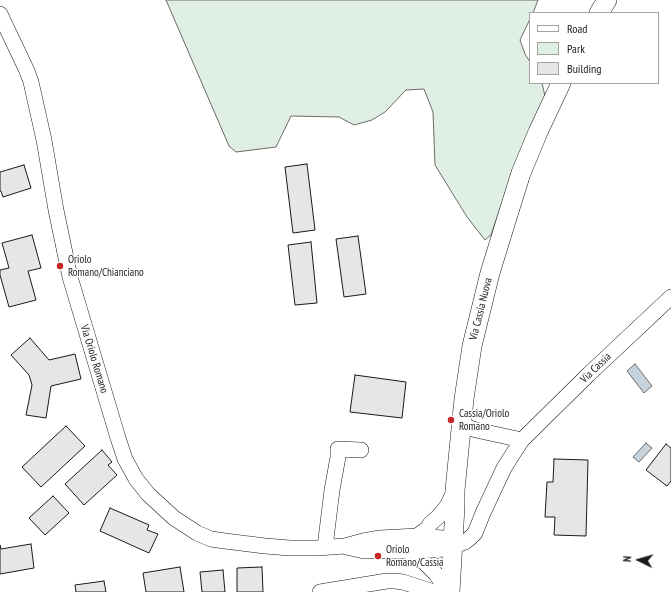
<!DOCTYPE html>
<style>
body{margin:0}
#map{position:relative;width:671px;height:592px;overflow:hidden;background:#fff;font-family:"PT Sans Narrow",sans-serif}
canvas{display:block}
.legend{position:absolute;left:529px;top:12px;width:130px;height:72px;box-sizing:border-box;background:#fff;border:1px solid #a3a3a3;margin:0;padding:5px 7px;list-style:none;font-size:12px;color:#1a1a1a}
.legend li{display:flex;align-items:center;gap:8px;height:20px}
.legend b{width:20px;border:1px solid #a3a3a3}
.north{position:absolute;left:619px;top:540px;width:40px;height:40px;-webkit-text-stroke:3px #fff;paint-order:stroke;rotate:275deg;font-size:11px;font-weight:700;line-height:16px;text-align:center;color:#1a1a1a}
.north::after{content:'';display:block;margin:auto;width:14px;height:18px;background:#1a1a1a;clip-path:polygon(50% 0,100% 100%,50% 72%,0 100%)}
</style>
<div id="map">
<canvas width="671" height="592"></canvas>
<ul class="legend">
<li><b style="height:5px;background:#fff"></b>Road</li>
<li><b style="height:11px;background:#e0efe3"></b>Park</li>
<li><b style="height:11px;background:#e6e6e6"></b>Building</li>
</ul>
<div class="north">N</div>
</div>
<script>
const ctx = document.querySelector('canvas').getContext('2d');
ctx.lineJoin = 'round';
function fillPath(path, color) {
  ctx.fillStyle = color;
  ctx.fill(path, 'evenodd');
}
function toPath(rows) {
  const path = new Path2D();
  for (const r of rows) {
    path.moveTo(r[0], r[1]);
    for (let i = 2; i < r.length; i += 2) path.lineTo(r[i], r[i + 1]);
  }
  return path;
}
function strokePath(path, color, width, dash) {
  ctx.strokeStyle = color;
  ctx.lineWidth = width;
  ctx.lineCap = dash ? 'butt' : 'round';
  ctx.setLineDash(dash || []);
  ctx.stroke(path);
}
function drawText(font, color, halo, rows, align = 'center') {
  ctx.font = font + ' "PT Sans Narrow",sans-serif';
  ctx.lineWidth = 3;
  ctx.setLineDash([]);
  ctx.textBaseline = 'middle';
  ctx.strokeStyle = halo;
  ctx.fillStyle = color;
  for (const [text, x, y, turn = 0] of rows) {
    ctx.save();
    ctx.translate(x, y);
    ctx.rotate((+turn || 0) * Math.PI / 180);
    ctx.textAlign = isNaN(turn) ? turn : align;
    if (halo) ctx.strokeText(text, 0, 0);
    ctx.fillText(text, 0, 0);
    ctx.restore();
  }
}
const green = toPath([
 [166,0,538,0,533,13,530,13,530,19,520,40,525,54,530,62,530,83,542,83,545,96,512,174,491,235,485,240,467,217,435,165,433,112,424,89,406,90,385,112,372,120,354,125,339,117,291,116,276,147,236,152,229,146,166,0]
]);
const water = toPath([
 [635,364,652,386,644,393,627,371,635,364],
 [646,443,652,448,639,462,633,457,646,443]
]);
const building = toPath([
 [307,164,315,230,293,233,285,167,307,164],
 [24,165,31,188,3,197,1,191,0,191,0,172,24,165],
 [32,235,41,268,28,271,36,300,9,307,0,275,0,270,9,268,2,243,32,235],
 [358,236,366,294,344,297,336,239,358,236],
 [311,242,317,303,295,305,288,245,311,242],
 [30,338,49,360,75,354,81,379,51,386,46,418,26,415,32,385,29,375,11,355,30,338],
 [355,375,406,382,402,418,350,412,355,375],
 [66,426,85,446,41,487,22,467,66,426],
 [666,444,671,448,671,481,667,486,646,470,666,444],
 [102,450,112,462,108,465,117,475,84,505,65,484,102,450],
 [554,459,588,460,586,536,554,535,555,517,545,517,547,482,553,482,554,459],
 [53,496,69,513,45,535,29,518,53,496],
 [110,508,149,525,147,530,158,534,149,553,100,531,110,508],
 [31,544,34,568,0,574,0,545,1,549,31,544],
 [180,567,184,592,146,592,143,573,180,567],
 [262,567,263,592,237,592,237,568,262,567],
 [223,570,225,592,202,592,200,572,223,570],
 [104,581,106,592,76,592,75,585,104,581]
]);
const minor = toPath([
 [0,14,27,71,31,82,44,140,56,210,70,277,118,438,125,459,136,479,148,494,174,518,197,533,211,539,225,541,265,546,290,548,317,548,345,546,363,541,380,538,417,536,443,538,449,541,452,546],
 [462,425,476,430,522,440],
 [417,536,428,528,430,524,438,517,447,506,455,490],
 [325,547,332,490,338,457,338,449,361,450],
 [346,547,364,551,435,550,449,548,465,542,470,538,475,533,483,513,504,468,516,449,522,440,589,374,671,297],
 [407,551,423,561,436,574,440,580,447,592],
 [320,592,387,581,395,581,403,582,434,592]
]);
const major = toPath([
 [599,13,607,0],
 [450,592,455,507,455,490,464,399,472,346,490,273,506,221,521,173,538,132,561,83]
]);
const markers = [
 [60,266,4,"#c62828"],
 [451,420,4,"#c62828"],
 [378,556,4,"#c62828"]
];
const poiNames = [
 ["Oriolo",68,260],
 ["Romano/Chianciano",68,273],
 ["Cassia/Oriolo",459,414],
 ["Romano",459,427],
 ["Oriolo",386,550],
 ["Romano/Cassia",386,563]
];
const streetNames = [
 ["Via Cassia Nuova",481,309,-76],
 ["Via Oriolo Romano",94,359,73],
 ["Via Cassia",596,368,-44]
];
fillPath(green, '#e0efe3');
strokePath(green, '#6a6a6a', 1);
fillPath(water, '#c6d2dc');
strokePath(water, '#6a6a6a', 1);
fillPath(building, '#e6e6e6');
strokePath(building, '#1a1a1a', 1);
strokePath(minor, '#1a1a1a', 16);
strokePath(major, '#1a1a1a', 20);
strokePath(minor, '#fff', 15);
strokePath(major, '#fff', 19);
for (const [x, y, r, color] of markers) {
  const dot = new Path2D();
  dot.arc(x, y, r, 0, 2 * Math.PI);
  ctx.fillStyle = color;
  ctx.fill(dot);
  strokePath(dot, '#fff', 1.5);
}
drawText('11px', '#1a1a1a', '#fff', poiNames, 'left');
drawText('11px', '#1a1a1a', '#fff', streetNames);
</script>
